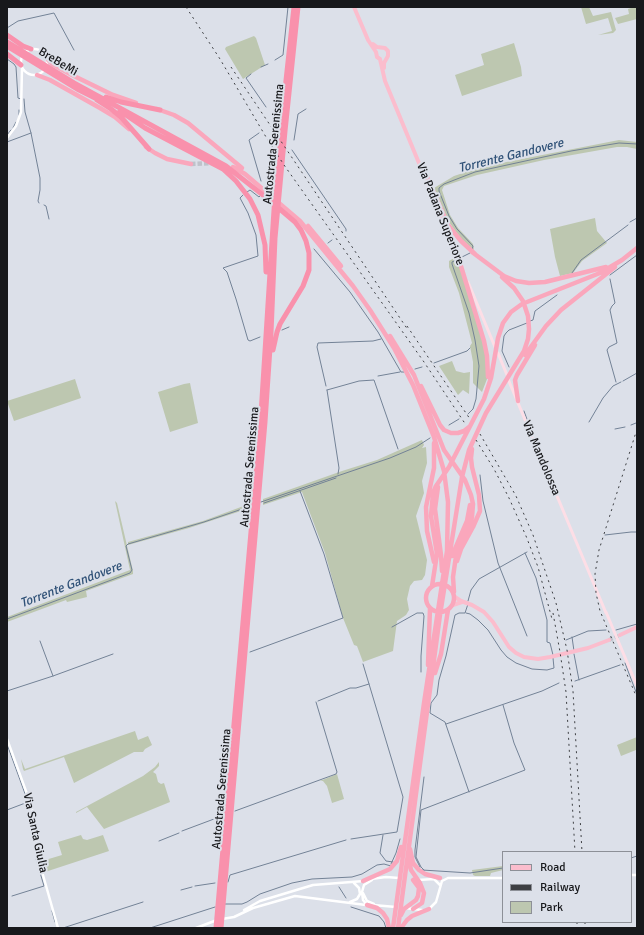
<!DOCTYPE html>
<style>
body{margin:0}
#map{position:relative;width:644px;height:935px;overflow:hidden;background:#dce0e9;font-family:Signika,sans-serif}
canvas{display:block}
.frame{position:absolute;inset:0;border:8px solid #17181b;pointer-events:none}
.legend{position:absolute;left:502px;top:851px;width:130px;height:72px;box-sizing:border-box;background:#dce0e9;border:1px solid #8d9097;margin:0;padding:5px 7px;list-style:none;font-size:12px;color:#17181b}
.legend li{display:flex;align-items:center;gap:8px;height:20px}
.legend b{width:20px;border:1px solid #8d9097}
</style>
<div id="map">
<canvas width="644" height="935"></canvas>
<div class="frame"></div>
<ul class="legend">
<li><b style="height:5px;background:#fbbdcd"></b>Road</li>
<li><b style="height:5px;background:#3d3f43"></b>Railway</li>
<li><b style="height:11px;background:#bdc7b0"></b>Park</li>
</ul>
</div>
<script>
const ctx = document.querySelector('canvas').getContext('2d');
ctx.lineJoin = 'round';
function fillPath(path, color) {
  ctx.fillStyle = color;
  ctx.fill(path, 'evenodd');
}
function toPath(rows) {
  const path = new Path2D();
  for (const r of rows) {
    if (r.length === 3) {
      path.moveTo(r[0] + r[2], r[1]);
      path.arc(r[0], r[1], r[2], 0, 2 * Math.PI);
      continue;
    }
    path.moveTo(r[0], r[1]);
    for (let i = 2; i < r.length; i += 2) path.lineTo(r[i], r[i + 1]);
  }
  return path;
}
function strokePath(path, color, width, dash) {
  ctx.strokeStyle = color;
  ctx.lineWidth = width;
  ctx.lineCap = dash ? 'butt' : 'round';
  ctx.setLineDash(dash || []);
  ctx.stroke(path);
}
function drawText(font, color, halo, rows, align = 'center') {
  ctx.font = font + ' Signika,sans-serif';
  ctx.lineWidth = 4;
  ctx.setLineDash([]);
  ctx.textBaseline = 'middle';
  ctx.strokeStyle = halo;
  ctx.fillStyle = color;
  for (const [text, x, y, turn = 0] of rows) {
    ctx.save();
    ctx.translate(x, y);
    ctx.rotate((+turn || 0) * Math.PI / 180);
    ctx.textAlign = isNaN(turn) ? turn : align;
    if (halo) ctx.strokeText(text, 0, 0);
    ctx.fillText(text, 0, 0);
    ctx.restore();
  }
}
const green = toPath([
 [581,7,589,7,593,16,611,12,616,30,613,33,598,35,612,31,608,18,586,24],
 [634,7,637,7,637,19,618,24,615,18,629,14,628,9],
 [254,36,256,38,265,65,243,79,225,49,226,47],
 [514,43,521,67,522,76,462,96,455,75,484,65,481,54],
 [619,140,637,142,637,149,627,147,617,147,544,160,477,175,444,186,442,190,450,215,458,228,473,244,474,250,461,239,449,222,434,188,454,176,481,167],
 [595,218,597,231,607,243,582,261,573,273,560,276,555,257,550,229],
 [456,257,470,296,486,353,487,379,482,392,473,383,473,362,470,346,472,343,459,293,449,267,449,261],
 [452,361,456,371,464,373,470,372,469,394,463,390,458,395,439,366],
 [75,379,81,398,14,421,7,401],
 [190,383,198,423,170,432,158,392,184,384],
 [422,440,424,445,422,448,426,447,427,463,422,481,424,493,416,516,427,560,425,575,422,580,414,581,410,586,407,599,409,610,406,615,397,621,393,651,363,662,357,646,354,645,343,618,325,553,302,492,263,505,263,499,342,471,377,460],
 [115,501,117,503,133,571,133,574,86,591,87,597,67,602,66,600,7,622,7,617,130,570],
 [249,504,249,508,247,509,189,528,128,545,128,542,203,521],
 [135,731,138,740,148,736,152,745,145,749,143,752,134,752,74,783,64,757,24,771,23,769,21,759,25,769],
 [637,737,637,751,636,750,621,756,617,745],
 [159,762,159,766,153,772,156,774,158,782,161,784,164,783,170,802,104,829,87,807,76,813,76,812,143,776,155,767],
 [337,774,344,799,332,803,327,786,323,781,320,781],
 [81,835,83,839,87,840,103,835,109,851,45,872,42,861,62,855,58,842],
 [503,866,503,870,491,873,490,876,475,876,473,875,472,870]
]);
const stream = toPath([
 [7,28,18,21,54,13,74,50],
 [7,59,14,64,16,67,18,98,21,99],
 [275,60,283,55,288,7],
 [261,67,268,64],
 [251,74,246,78,266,107],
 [24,99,25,112,31,133,40,178,40,190,38,201,39,203],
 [19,115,19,110],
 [13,128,16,122],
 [259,133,249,140,261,181],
 [7,135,11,130],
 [294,140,298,114,306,109],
 [7,142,31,133],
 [292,150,346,229,346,231],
 [247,192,250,190,259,197,260,196],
 [243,195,240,198,248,213,256,235,258,256,223,268,227,272,236,299,248,340,250,341,260,337],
 [44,205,46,206,49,219],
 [630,222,637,218],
 [328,243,332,240],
 [314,249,350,292,378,332,401,372,404,372],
 [472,250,473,246,457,229,449,216,439,191,439,188,444,184,475,172,571,151,619,143,637,144],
 [460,258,470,253],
 [456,260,452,262,452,264,469,313,475,340,479,366,476,399,473,409,468,414],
 [572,273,581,260,628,225],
 [610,275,637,255],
 [610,279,615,303,612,306,610,310,617,343,609,347,607,350,616,382],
 [530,321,533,320,535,311,557,295],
 [282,330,289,327],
 [434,363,467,351,470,348],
 [509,367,502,351,504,336,506,333,509,330,527,323],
 [415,369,422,367],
 [378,376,400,372],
 [623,381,637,373],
 [326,386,317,347,318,343,373,341,381,339],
 [327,390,359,381,374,380,398,449],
 [327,390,339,468,338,474],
 [524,411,528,422],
 [589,422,603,398,613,386,621,382],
 [449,425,459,419],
 [631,425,636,423],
 [615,429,625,427],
 [480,475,483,501,498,563,527,636],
 [261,502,390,458,416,447,430,438],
 [264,503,336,478],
 [605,535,631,532,637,532],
 [525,553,536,578,547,620,547,642,550,643,553,655],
 [468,601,471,590,479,579,527,552],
 [468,604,465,613,459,613,455,615,446,656,439,680,437,695,431,703,430,713,445,722,469,792],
 [466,613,470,614,478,620,488,630,501,650,507,657,516,663,532,669,547,670,554,668,553,658],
 [7,619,130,573,132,570,126,546,128,544,204,522,251,506],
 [392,627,417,613,423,613,424,616,421,656,421,672],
 [616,630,637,624],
 [572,637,574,651],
 [566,640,588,631,606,630],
 [40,641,53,676],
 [250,652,343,618,324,554,300,491],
 [574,654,579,680],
 [625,663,636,692],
 [575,681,620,665],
 [7,691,53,676,113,654],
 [318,701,350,688,356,688,369,684],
 [446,724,542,691,559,683],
 [7,744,28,802,7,810],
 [235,811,336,774,337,772,316,702],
 [182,831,222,816],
 [383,835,380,853,386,861,393,862],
 [351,839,397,832,403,797,363,664],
 [159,841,179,833],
 [631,858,637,856],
 [391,864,396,853,400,839],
 [420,867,415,857,415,850,424,777],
 [422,870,470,873,503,868],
 [424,870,421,867,416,857,421,810,525,770,514,743,503,705],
 [228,882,230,875,346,840],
 [195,886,215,883],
 [339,887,346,898],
 [181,890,192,887],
 [12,896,44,886,36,859],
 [225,904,242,904,247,902,260,894,292,883,312,879,352,877,362,874,377,865,384,864,391,866],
 [351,907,379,916,384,922,386,928],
 [52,911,55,922],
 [63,928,143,902],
 [150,928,215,907]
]);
const primaryTunnel = toPath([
 [609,640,620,635]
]);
const trunkTunnel = toPath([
 [191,164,213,163]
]);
const tertiary = toPath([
 [34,62,13],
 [7,138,16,126,21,112,22,68],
 [7,739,31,805,36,827,39,861,58,928],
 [631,875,637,875],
 [448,878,503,878],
 [371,879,386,877,399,878],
 [418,880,434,879,440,885],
 [363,893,367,901,374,904],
 [350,902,357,899,360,894,359,888,354,883],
 [367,905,363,900,362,892,364,885,372,880],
 [373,905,396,907],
 [405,908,422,910],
 [429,909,436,902,442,881,448,878],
 [244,910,260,901,313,885,364,881],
 [222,919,234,917,253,908,295,896,366,905],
 [196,928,217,920]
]);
const secondary = toPath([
 [468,282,495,347],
 [498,353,507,375],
 [508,379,606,613],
 [606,612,637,686]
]);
const primary = toPath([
 [354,7,368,40,376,52,377,57,380,59,385,81,421,168],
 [373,44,377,47,385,48,388,51,388,56,384,63,384,68],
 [427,182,460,263],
 [455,597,461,601,472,605,484,612,493,622,509,647,516,653,524,657,538,659,550,657,588,648,609,640],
 [453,605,462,602],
 [620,635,637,627]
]);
const trunk = toPath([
 [48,60,52,64,72,75,113,95,136,103],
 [37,75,50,80,100,108,115,117,129,129],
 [157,109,174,115,188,123,242,168],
 [146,147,155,153,167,159,191,164],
 [233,167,245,174,300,221,353,286,370,310,394,348,413,385,434,437,444,471,448,502,447,551,424,703,393,928],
 [420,167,426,175,448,225,461,241,475,254],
 [308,226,341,266],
 [472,252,504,276,516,281,529,283,545,282,606,267],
 [460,263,484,341,487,356,488,377],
 [502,277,514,288,523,301],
 [390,336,414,375,444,450,465,480,471,495,473,504,472,517,470,525,456,556,453,577,454,592],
 [525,355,546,326,561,310,615,267],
 [421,386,440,425,444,430,451,433,458,433,464,431,469,427],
 [518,401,515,380,517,375,535,345],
 [434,443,434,468,426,507,427,531,434,562],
 [438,487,435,509,441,555,442,571],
 [452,556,467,521,470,505],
 [457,561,461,549,473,527,480,511,479,495,472,467,471,458,472,449],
 [440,598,14],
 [432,586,437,554,431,516,433,493,436,486,449,467,484,399,491,378,498,338,503,323,511,312,522,304,600,273,622,260,637,248],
 [428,665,430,608],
 [435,673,441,654,448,610],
 [410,849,413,863,419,870,425,874,440,878],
 [409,860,411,870,420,883,424,893,422,903,413,909],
 [363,881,390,869,397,861,401,847],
 [367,905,377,908,383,913,387,919,389,928],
 [401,915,404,909,416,900,418,896,419,888,413,880],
 [398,928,440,615,462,477,469,450,486,413,524,351,528,339,529,329,528,316,524,304],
 [401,928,407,920,412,916,429,909]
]);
const motorway = toPath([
 [7,35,23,46,31,49],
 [7,42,74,83,226,166,268,199,295,222,301,230,306,241,309,253,309,270,303,286,280,324,277,332,273,350],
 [7,46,79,90,99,100],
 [7,54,21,65],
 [106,97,121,102,160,110],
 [97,100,111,109,121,117,149,149],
 [120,111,145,128,223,169,236,181,250,199,258,215,265,245,266,272],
 [216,928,260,430,277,163,294,7],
 [221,928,265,422,271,333,275,238,285,131,298,7]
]);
const rail = toPath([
 [186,7,220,59,266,137,284,165,424,362,466,425],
 [231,67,408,330],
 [407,326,470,419],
 [637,429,599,550,595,574,596,593,600,611,637,698],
 [480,434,516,496,533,535,556,603,567,650,573,691,582,852],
 [476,440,494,469,509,498,526,536,538,567,552,619],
 [553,613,560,652,566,692,575,852],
 [577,922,577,928],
 [585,922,585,928]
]);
const streetNames = [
 ["BreBeMi",58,62,31],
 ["Autostrada Serenissima",274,144,-84],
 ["Via Padana Superiore",440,214,68],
 ["Via Mandolossa",541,458,67],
 ["Autostrada Serenissima",250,467,-85],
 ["Autostrada Serenissima",222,789,-85],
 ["Via Santa Giulia",35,833,78]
];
const waterNames = [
 ["Torrente Gandovere",511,156,-14],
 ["Torrente Gandovere",71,585,-21]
];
fillPath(green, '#bdc7b0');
strokePath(stream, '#738296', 1);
strokePath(primaryTunnel, '#bec2ca', 4, [4, 2]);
strokePath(trunkTunnel, '#bec2ca', 4.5, [4.5, 2]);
strokePath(tertiary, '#fff', 2.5);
strokePath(secondary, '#fddee6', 3);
strokePath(primary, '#fbbdcd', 4);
strokePath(trunk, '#faa7bc', 4.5);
strokePath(motorway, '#f991ac', 5);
strokePath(rail, '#3d3f43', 1, [2, 4]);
drawText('12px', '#17181b', '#dce0e9', streetNames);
drawText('italic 13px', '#2f5177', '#dce0e9', waterNames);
</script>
